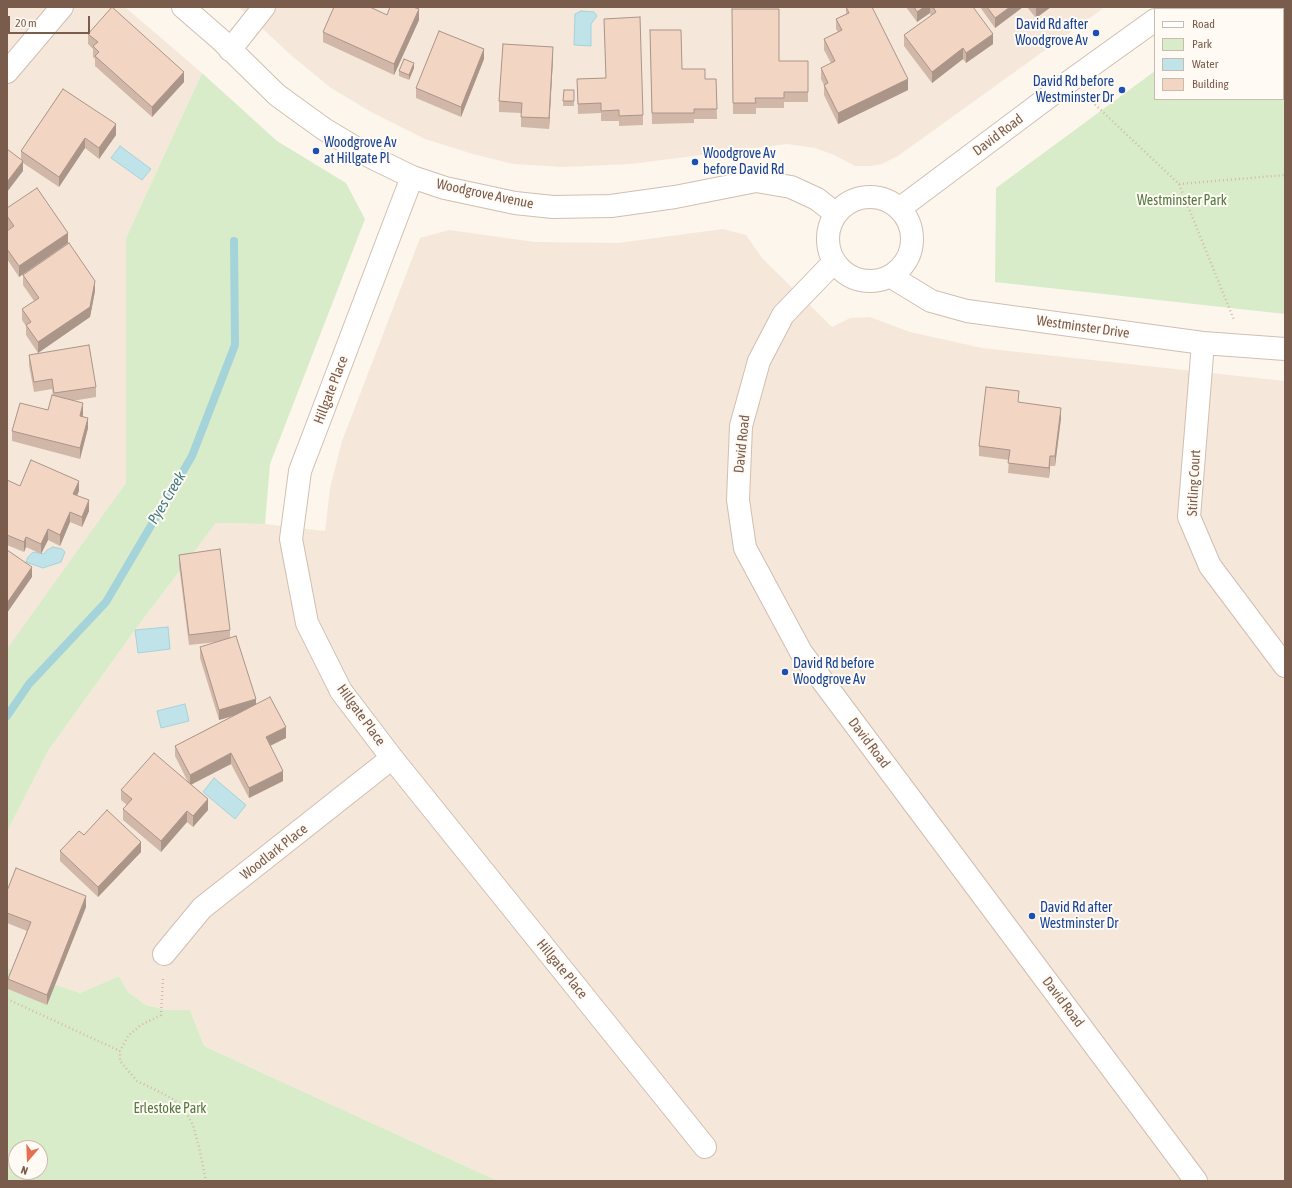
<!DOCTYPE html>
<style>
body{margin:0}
#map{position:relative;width:1292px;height:1188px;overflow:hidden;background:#fdf6ec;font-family:"Asap Condensed",sans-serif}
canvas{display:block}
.frame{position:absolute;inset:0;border:8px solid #7a5c4d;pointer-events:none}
.legend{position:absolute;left:1154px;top:8px;width:130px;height:92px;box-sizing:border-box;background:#fffaf3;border:1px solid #cabbb1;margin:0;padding:5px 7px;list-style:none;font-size:12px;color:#7a5c4d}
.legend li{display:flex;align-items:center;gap:8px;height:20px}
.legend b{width:20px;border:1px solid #cabbb1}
.north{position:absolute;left:8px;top:1140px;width:40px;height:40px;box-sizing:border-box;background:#fffaf3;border:1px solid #cabbb1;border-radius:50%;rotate:199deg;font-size:11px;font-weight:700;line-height:16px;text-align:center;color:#7a5c4d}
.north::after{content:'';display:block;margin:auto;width:14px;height:18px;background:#e76f51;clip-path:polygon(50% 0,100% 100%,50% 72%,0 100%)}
.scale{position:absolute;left:8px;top:16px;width:82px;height:18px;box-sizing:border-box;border:2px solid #7a5c4d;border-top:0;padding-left:5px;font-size:12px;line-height:14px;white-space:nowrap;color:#7a5c4d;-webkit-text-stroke:3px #fffaf3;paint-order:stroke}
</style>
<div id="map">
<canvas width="1292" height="1188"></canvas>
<div class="frame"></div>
<ul class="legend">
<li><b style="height:5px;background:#fff"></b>Road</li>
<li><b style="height:11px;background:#d8ecc9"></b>Park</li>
<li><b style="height:11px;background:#bfe3e8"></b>Water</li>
<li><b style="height:11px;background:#f3d5c3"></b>Building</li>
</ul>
<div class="north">N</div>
<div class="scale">20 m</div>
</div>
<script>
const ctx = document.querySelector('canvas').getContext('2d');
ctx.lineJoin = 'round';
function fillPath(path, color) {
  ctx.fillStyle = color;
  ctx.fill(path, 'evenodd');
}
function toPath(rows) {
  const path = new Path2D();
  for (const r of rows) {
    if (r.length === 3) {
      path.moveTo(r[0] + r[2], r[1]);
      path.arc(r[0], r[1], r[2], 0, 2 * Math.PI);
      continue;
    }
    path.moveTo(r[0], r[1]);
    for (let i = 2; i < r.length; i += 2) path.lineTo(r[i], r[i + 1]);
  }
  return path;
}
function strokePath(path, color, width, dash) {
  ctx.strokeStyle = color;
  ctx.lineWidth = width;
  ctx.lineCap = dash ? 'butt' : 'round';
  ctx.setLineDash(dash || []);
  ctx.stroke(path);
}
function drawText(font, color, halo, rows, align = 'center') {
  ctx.font = font + ' "Asap Condensed",sans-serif';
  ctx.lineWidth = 4;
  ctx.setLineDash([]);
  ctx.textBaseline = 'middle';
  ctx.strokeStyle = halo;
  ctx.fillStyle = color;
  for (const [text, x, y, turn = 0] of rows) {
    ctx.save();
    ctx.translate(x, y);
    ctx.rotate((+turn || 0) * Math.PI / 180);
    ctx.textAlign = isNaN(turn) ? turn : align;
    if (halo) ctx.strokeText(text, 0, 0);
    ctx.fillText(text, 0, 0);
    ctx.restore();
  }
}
const residential = toPath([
 [7,7,125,7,202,73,126,238,126,483,7,658],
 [239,7,1105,7,898,156,882,164,870,166,855,166,834,155,815,148,787,144,631,164,563,167,513,164,473,154,425,139,371,112,331,88,292,56],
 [1224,7,1285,7,1285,93,1283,90,1283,9,1225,9],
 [723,229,746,235,762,258,832,327,850,318,870,317,910,332,982,348,1285,381,1285,1181,498,1181,204,1046,190,1010,167,1010,146,1005,128,992,119,976,80,993,7,968,7,832,48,751,135,630,216,523,265,524,325,531,330,488,342,441,420,238,449,230,535,242,618,243]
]);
const green = toPath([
 [1155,71,1155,99,1283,99,1283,90,1285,93,1285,314,995,282,996,188],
 [202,73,277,141,346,183,365,219,270,464,265,524,216,523,135,630,48,751,7,832,7,649,126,483,126,238],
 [7,968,80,993,119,976,128,992,146,1005,167,1010,190,1010,204,1046,498,1181,7,1181],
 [16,1148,40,1148,40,1172,16,1172]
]);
const water = toPath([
 [581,11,594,12,597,16,591,24,591,46,574,45,575,14,581,11],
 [120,146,151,169,142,180,111,158,120,146],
 [53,547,62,549,65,552,61,562,43,568,26,562,28,557,33,552,44,554,47,550,53,547],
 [168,627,170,649,138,653,135,630,168,627],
 [185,704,189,721,161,728,157,711,185,704],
 [214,778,246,805,235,819,203,792,214,778]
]);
const stream = toPath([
 [7,716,29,684,106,602,192,456,235,345,234,241]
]);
const path = toPath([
 [1089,99,1179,184,1234,320],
 [1179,184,1285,175],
 [163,979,161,1015,141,1025,128,1036,120,1051,120,1061,137,1081,164,1094,182,1105,193,1125,199,1147,206,1181],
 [7,999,120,1051]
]);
const minor = toPath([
 [183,7,221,40,277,95,324,129,369,156,412,177,445,188,515,203,553,207,611,206,675,197,756,181,791,187,817,199,836,214],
 [1170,9,1172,7],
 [230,50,264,7],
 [7,72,62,7],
 [412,177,300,471,291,539,307,623,341,691,392,758,705,1147],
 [870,239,42],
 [899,209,1070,81,1155,20],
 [834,262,783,315,759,361,741,426,738,500,745,548,801,652,1196,1181],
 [890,276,931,301,967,311,1203,343,1285,349],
 [1203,343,1189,517,1210,566,1285,666],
 [164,954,202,908,392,758]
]);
const wall = toPath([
 [846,7,908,90,838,124,824,95,824,85,821,79,821,68,831,63,824,50,824,39,838,32,836,29,836,19,846,14],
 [906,7,973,7,993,44,966,63,963,59,932,83,904,46,904,35,931,16,930,13,917,22],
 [980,7,1023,7,995,28],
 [1027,7,1051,7,1036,18],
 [732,9,779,61,808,61,808,102,784,102,784,108,756,108,756,114,733,114],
 [604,19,643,115,643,125,619,126,619,121,601,121,601,113,578,114,577,79,606,78],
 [419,20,394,75,323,42,323,32],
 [650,30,682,69,705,79,716,79,717,119,694,119,694,123,652,124],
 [88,34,184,82,152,117,95,66,95,59,93,57,93,49,88,44],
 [553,58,549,129,521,127,521,113,499,112,499,101],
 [484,59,461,117,416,98,416,88],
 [414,68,409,80,399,76,399,71],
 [63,89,116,135,99,159,85,148,59,187,23,163,23,171,21,160,21,151],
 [574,90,574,106,563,106,563,101],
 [7,208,68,243,19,277,7,259,7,231,9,230,7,226],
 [23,275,95,291,90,317,38,353,26,335,26,326,22,320,22,309,34,301,23,285],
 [29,355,96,387,96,397,72,401,83,414,83,416,88,428,80,459,12,441,12,431,48,410,53,396,52,389,34,392,29,365],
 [1019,402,1061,418,1055,466,1050,466,1049,478,1008,473,1009,460,979,456,979,446],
 [7,480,20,486,79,491,77,495,89,511,82,527,70,522,60,546,48,540,41,554,26,547,24,552,7,545],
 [179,555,230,630,230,638,256,704,286,738,270,745,283,781,249,798,231,764,191,785,208,810,193,827,187,822,161,852,123,820,123,809,127,805,121,800,121,790,189,784,175,756,175,746,233,716,219,720,200,658,200,647,217,642,189,645,179,565],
 [84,835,141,852,98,897,60,861,60,851],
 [7,891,86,907,47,1005,8,989,8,979,27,931,7,923]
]);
const shadedWall = toPath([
 [924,7,930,7,930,13,917,22,917,12],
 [1010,7,1023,7,995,28,995,18],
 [1037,7,1051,7,1036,18,1036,8],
 [419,9,419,20,394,75,394,64],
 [993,34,993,44,966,63,966,53],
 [553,47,553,58,549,129,549,118],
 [963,48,963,59,932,83,932,72],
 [484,49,484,59,461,117,461,107],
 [414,63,414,68,409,80,409,75],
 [184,72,184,82,152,117,152,107],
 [908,79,908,90,838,124,838,113],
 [116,124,116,135,99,159,99,148],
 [85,138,85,148,59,187,59,177],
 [23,161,23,171,7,192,7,182],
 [68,233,68,243,19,277,19,266],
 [95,281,95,291,90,317,38,353,38,342],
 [83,403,83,414,80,426,80,416],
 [1061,408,1061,418,1055,466,1055,456],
 [88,418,88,428,80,459,80,448],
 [1050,456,1050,466,1049,478,1049,468],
 [79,481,79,491,73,504,73,494],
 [89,500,89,511,82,527,82,517],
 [70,512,70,522,60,546,60,535],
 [48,529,48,540,41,554,41,544],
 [26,537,26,547,24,552,24,542],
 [32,567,32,577,7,613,7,603],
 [256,699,256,709,219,720,219,710],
 [286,727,286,738,266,748,266,737],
 [231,753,231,764,190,785,190,775],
 [283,771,283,781,249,798,249,788],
 [208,799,208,810,193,827,193,816],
 [187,811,187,822,161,852,161,841],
 [141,842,141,852,98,897,98,887],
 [86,896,86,907,47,1005,47,995]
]);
const building = toPath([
 [112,7,184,72,152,107,95,56,99,52,93,46,98,42,88,34,112,7],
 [334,7,370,7,387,15,390,7,413,7,419,9,394,64,323,32,334,7],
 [846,7,872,7,908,79,838,113,824,85,828,83,821,68,835,61,824,39,842,30,836,19,849,13,846,7],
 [914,7,924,7,917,12,914,7],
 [933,7,973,7,993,34,966,53,963,48,932,72,904,35,936,12,933,7],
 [987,7,1010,7,995,18,987,7],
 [732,9,779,9,779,61,808,61,808,92,784,92,784,98,755,98,756,103,733,103,732,9],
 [640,17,643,115,619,116,619,110,601,111,601,103,578,104,577,79,606,78,604,19,640,17],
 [650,30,681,30,682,69,705,69,705,79,716,79,717,109,694,109,694,113,652,113,650,30],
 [439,31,484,49,461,107,416,88,439,31],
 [503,44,553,47,549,118,521,117,522,103,499,101,503,44],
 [404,59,414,63,409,75,399,71,404,59],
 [63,89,116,124,99,148,85,138,59,177,21,151,63,89],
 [564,90,574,90,574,101,563,101,564,90],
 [7,149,23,161,7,182,7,149],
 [37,188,68,233,19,266,7,249,7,231,14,226,7,216,7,208,37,188],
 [69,243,95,281,90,307,38,342,26,325,31,322,22,309,39,298,23,275,69,243],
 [89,345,96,387,54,393,52,379,34,382,29,355,89,345],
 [986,387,1019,391,1018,402,1061,408,1055,456,1050,456,1049,468,1008,463,1010,450,979,446,986,387],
 [52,395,83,403,80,416,88,418,80,448,12,431,20,403,48,410,52,395],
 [31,460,79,481,73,494,89,500,82,517,70,512,60,535,48,529,41,544,26,537,24,542,7,535,7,480,20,486,31,460],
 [220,549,230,630,189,635,179,555,220,549],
 [7,550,32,567,7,603,7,550],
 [236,636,256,699,219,710,200,647,236,636],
 [270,697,286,727,266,737,283,771,249,788,231,753,190,775,175,746,270,697],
 [154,753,208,799,193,816,187,811,161,841,123,809,132,799,121,790,154,753],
 [107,810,141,842,98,887,60,851,79,831,84,835,107,810],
 [16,868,86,896,47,995,8,979,31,922,7,913,7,891,16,868]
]);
const markers = [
 [1096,33,4,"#1a4fb4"],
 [1122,90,4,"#1a4fb4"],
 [316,151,4,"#1a4fb4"],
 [695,162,4,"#1a4fb4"],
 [785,672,4,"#1a4fb4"],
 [1032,916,4,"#1a4fb4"]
];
const transitNames = [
 ["David Rd after",1088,25,"right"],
 ["Woodgrove Av",1088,41,"right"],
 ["David Rd before",1114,82,"right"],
 ["Westminster Dr",1114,98,"right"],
 ["Woodgrove Av",324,143],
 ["at Hillgate Pl",324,159],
 ["Woodgrove Av",703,154],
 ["before David Rd",703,170],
 ["David Rd before",793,664],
 ["Woodgrove Av",793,680],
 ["David Rd after",1040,908],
 ["Westminster Dr",1040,924]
];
const streetNames = [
 ["David Road",998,135,-37],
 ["Woodgrove Avenue",485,194,12],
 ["Westminster Drive",1083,327,8],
 ["Hillgate Place",331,390,-69],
 ["David Road",742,444,-84],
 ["Stirling Court",1194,483,-87],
 ["Hillgate Place",361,715,54],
 ["David Road",869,743,53],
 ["Woodlark Place",274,852,-38],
 ["Hillgate Place",562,969,51],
 ["David Road",1063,1002,53]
];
const parkNames = [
 ["Westminster Park",1182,201],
 ["Erlestoke Park",170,1109]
];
const waterNames = [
 ["Pyes Creek",167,498,-59]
];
fillPath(residential, '#f5e8da');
fillPath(green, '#d8ecc9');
fillPath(water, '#bfe3e8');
strokePath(water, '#a5d3da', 1);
strokePath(stream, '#a5d3da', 8);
strokePath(minor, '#d1beb0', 24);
strokePath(path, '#d9b8a5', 2.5, [1, 3]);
strokePath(minor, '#fff', 22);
fillPath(wall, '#d1b7a8');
fillPath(shadedWall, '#aa9588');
fillPath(building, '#f3d5c3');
strokePath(building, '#aa9588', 1);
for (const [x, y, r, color] of markers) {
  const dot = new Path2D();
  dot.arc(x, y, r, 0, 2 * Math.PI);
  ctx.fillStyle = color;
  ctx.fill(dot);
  strokePath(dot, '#fffaf3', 1.5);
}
drawText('14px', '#164399', '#fffaf3', transitNames, 'left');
drawText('14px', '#7a5c4d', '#fffaf3', streetNames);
drawText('14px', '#537a41', '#fffaf3', parkNames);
drawText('italic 15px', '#437c86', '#fffaf3', waterNames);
</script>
